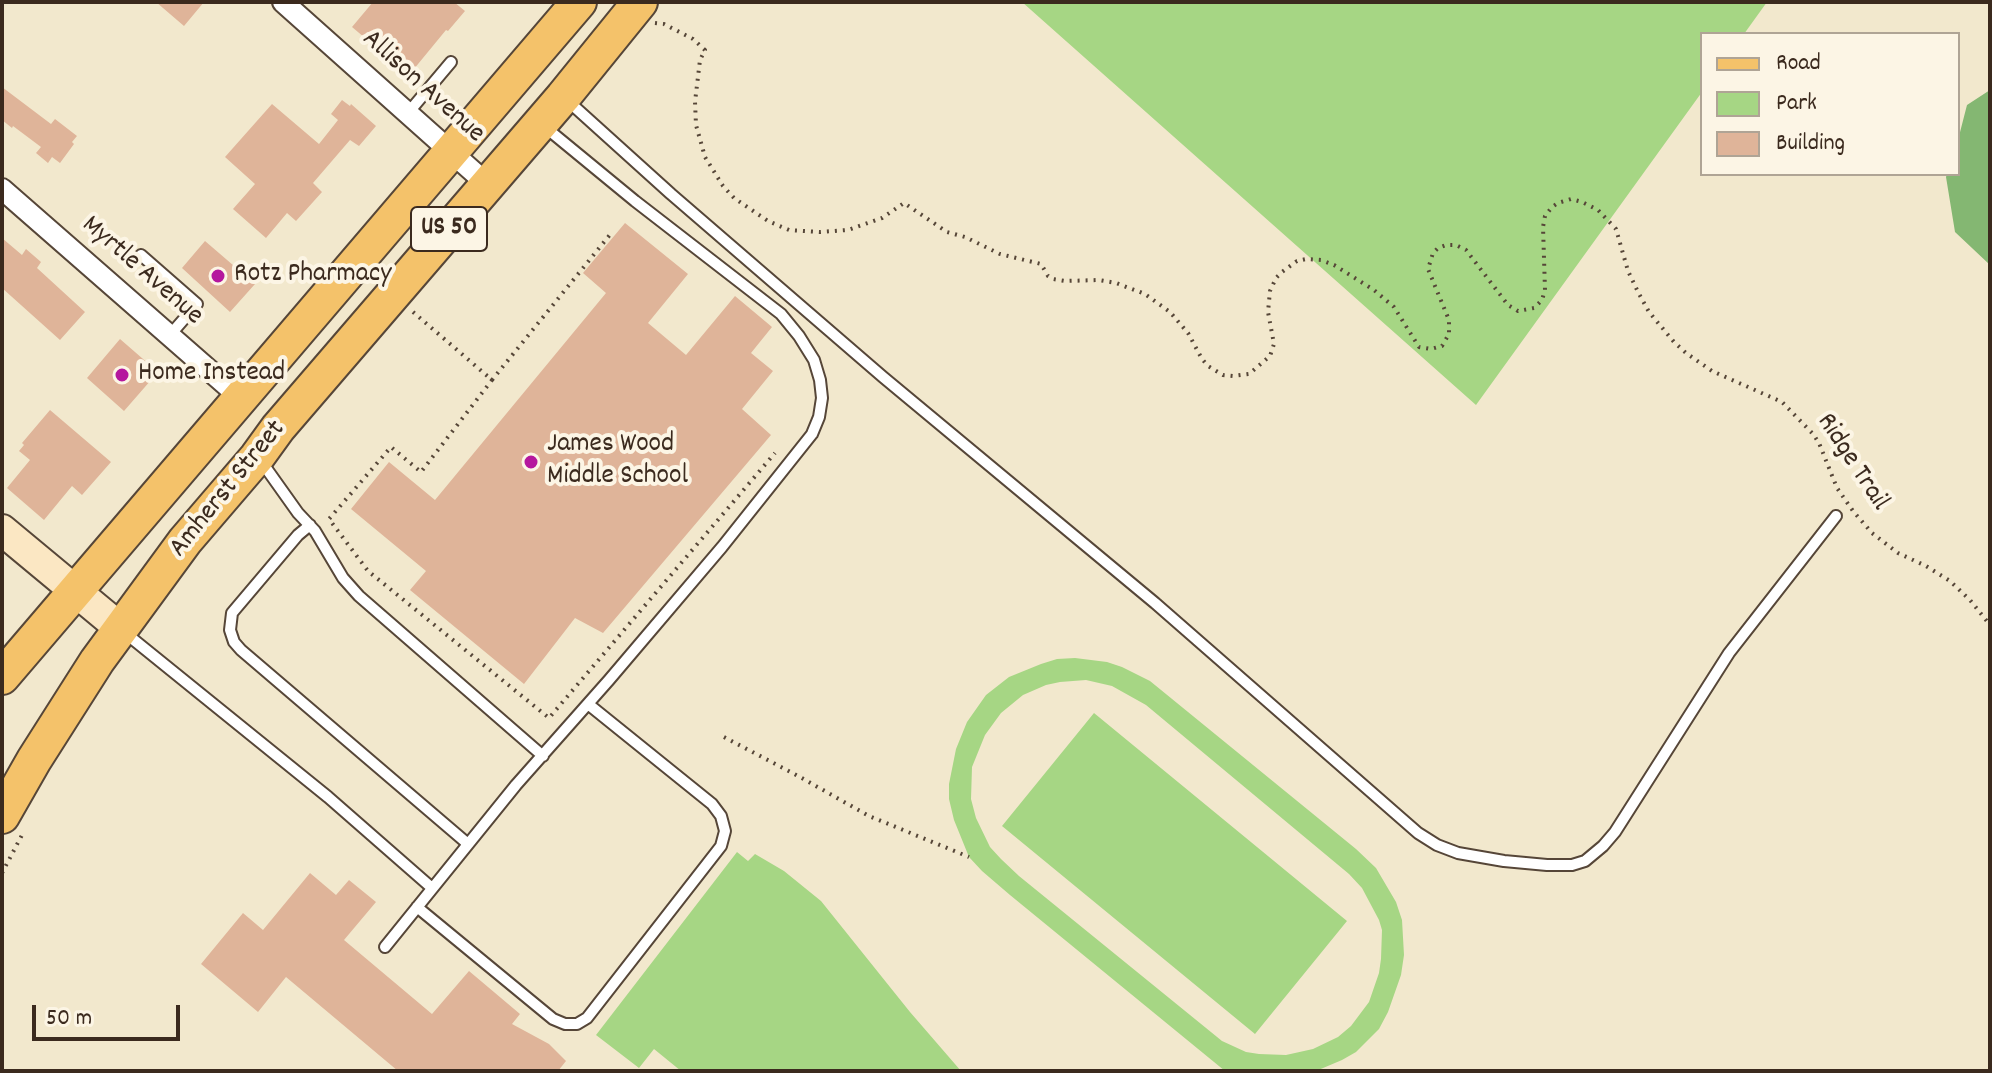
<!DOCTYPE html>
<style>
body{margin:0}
#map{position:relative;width:1992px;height:1073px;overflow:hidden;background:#f2e8cd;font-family:Dekko,sans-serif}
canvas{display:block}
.frame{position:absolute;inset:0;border:4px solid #3b2a1e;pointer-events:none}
.legend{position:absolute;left:1700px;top:32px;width:260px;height:144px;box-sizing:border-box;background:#fcf5e5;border:2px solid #afa495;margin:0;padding:10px 14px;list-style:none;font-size:24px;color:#3b2a1e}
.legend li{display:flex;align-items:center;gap:16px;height:40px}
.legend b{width:40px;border:2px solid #afa495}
.scale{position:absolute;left:32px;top:1005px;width:148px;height:36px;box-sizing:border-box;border:4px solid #3b2a1e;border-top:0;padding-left:10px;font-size:24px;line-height:28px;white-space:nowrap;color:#3b2a1e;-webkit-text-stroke:6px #fcf5e5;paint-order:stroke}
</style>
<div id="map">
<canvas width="1992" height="1073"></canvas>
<div class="frame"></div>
<ul class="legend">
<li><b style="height:10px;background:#f4c26a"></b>Road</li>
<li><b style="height:22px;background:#a6d684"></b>Park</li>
<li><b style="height:22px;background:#dfb499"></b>Building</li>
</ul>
<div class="scale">50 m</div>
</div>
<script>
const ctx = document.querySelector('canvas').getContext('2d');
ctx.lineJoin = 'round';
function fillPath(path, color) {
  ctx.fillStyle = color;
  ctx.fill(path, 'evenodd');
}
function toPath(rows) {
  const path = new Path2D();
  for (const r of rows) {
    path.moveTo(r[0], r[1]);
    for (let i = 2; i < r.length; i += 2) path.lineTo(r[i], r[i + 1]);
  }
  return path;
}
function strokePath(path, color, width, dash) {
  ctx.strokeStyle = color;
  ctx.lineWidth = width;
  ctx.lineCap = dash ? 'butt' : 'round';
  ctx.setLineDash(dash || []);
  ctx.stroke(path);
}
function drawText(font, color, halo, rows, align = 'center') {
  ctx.font = font + ' Dekko,sans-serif';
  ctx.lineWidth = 8;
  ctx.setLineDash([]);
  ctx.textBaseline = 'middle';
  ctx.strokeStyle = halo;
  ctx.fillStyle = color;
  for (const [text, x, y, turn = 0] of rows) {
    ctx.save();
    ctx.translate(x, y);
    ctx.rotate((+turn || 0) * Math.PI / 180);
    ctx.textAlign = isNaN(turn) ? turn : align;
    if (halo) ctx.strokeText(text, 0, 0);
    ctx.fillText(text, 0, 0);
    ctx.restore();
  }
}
const green = toPath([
 [1022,2,1767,2,1744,34,1702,34,1702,92,1476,405],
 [1075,658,1107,662,1122,667,1150,681,1356,849,1376,868,1396,902,1402,920,1404,955,1401,975,1388,1012,1379,1029,1356,1052,1342,1060,1316,1071,1225,1071,1010,895,982,871,969,857,954,820,949,799,949,784,956,749,967,722,986,695,1009,677,1041,664,1057,659],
 [1086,680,1112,686,1146,705,1349,874,1362,888,1379,920,1382,930,1381,959,1379,973,1369,1002,1351,1026,1338,1037,1313,1049,1286,1055,1259,1054,1246,1052,1222,1041,1019,876,1001,859,990,847,976,818,971,799,972,767,985,735,1001,713,1023,695,1046,685,1060,682],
 [1094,713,1347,921,1255,1034,1002,826],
 [737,852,748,861,755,854,784,871,821,901,910,1012,961,1071,681,1071,654,1049,639,1068,596,1035]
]);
const forest = toPath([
 [1990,90,1990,265,1955,232,1946,177,1947,174,1958,174,1958,140,1967,105]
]);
const building = toPath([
 [156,2,204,2,184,26],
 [373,2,454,2,465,11,448,31,446,30,409,75,352,27],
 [2,87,51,124,55,119,77,136,72,142,74,144,60,163,52,157,48,163,36,153,41,147,13,126,12,128,2,120],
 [342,100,350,106,351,104,376,126,359,146,350,140,313,183,322,192,296,221,287,213,266,238,233,209,255,184,225,157,272,104,319,144,338,120,331,114],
 [625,223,688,274,648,323,686,355,735,296,772,327,751,353,773,371,742,409,771,435,603,633,575,618,524,684,410,590,426,571,351,509,389,462,435,500,606,293,583,273],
 [2,238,22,255,26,249,41,262,37,268,85,312,60,340,2,288],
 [205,241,255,284,230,312,182,268],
 [120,339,158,372,124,411,87,378],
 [50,410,111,462,82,495,72,486,44,520,7,488,30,460,19,451,24,445,22,443],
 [310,873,336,895,349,880,376,902,344,940,432,1014,469,971,520,1014,512,1024,549,1044,566,1061,558,1071,398,1071,286,977,258,1012,201,964,243,913,263,930]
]);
const path = toPath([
 [655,23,664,24,693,39,705,50,700,60,695,102,696,125,705,157,723,186,734,198,768,221,789,230,820,232,848,230,882,218,904,203,947,232,965,237,1000,254,1041,264,1048,276,1053,279,1065,281,1099,280,1116,283,1145,294,1170,312,1188,333,1202,359,1208,366,1223,375,1233,376,1249,374,1270,356,1274,344,1268,312,1270,291,1276,278,1282,272,1297,261,1306,259,1321,260,1334,265,1374,290,1394,307,1419,347,1431,349,1442,346,1449,334,1449,320,1428,269,1433,253,1438,248,1446,245,1456,245,1466,250,1508,305,1518,311,1534,308,1542,300,1545,290,1543,227,1545,216,1552,207,1558,203,1571,199,1582,202,1598,210,1616,229,1628,271,1638,292,1649,312,1674,342,1686,353,1712,371,1782,402,1813,434,1819,443,1837,488,1853,511,1872,533,1898,553,1926,566,1950,581,1970,600,1990,625],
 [413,312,492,380,421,472,391,447,329,519,368,571,549,718,775,453],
 [492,380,613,231],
 [724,737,800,777,869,816,969,857],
 [2,873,22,835]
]);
const service = toPath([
 [568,101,671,194,883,377,1155,603,1418,833,1437,845,1458,853,1504,861,1547,865,1572,865,1585,861,1603,846,1615,832,1729,653,1836,516],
 [408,113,451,62],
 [141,255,197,304,170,335],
 [261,461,298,513,315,531,343,578,359,596,543,756],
 [310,525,298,535,232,613,230,630,234,642,241,650,468,844],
 [124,632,328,797,432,888],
 [417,907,553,1019,565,1024,577,1024,587,1018,721,846,725,831,721,816,712,804,588,704],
 [385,947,516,785,609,680,722,547,812,434,819,417,822,398,820,380,814,360,799,336,781,314,635,201,545,127]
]);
const minor = toPath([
 [283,2,487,184],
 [2,189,241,398]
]);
const secondary = toPath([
 [2,530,120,628]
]);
const primary = toPath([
 [2,677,579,2],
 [2,816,34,760,97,661,185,541,257,457,278,428,563,97,640,2]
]);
const markers = [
 [218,276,8,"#b5179e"],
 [122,375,8,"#b5179e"],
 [531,462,8,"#b5179e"]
];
const shields = [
 [449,229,76]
];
const shieldNames = [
 ["US 50",449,229]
];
const streetNames = [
 ["Allison Avenue",422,88,42],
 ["Myrtle Avenue",141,272,41],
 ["Ridge Trail",1851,463,57],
 ["Amherst Street",229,490,-51]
];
const poiNames = [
 ["Rotz Pharmacy",234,276],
 ["Home Instead",138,375],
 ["James Wood",547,446],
 ["Middle School",547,478]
];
fillPath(green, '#a6d684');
fillPath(forest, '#84b772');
fillPath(building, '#dfb499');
strokePath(service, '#564638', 14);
strokePath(minor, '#564638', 24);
strokePath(secondary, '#564638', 34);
strokePath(primary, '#564638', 38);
strokePath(path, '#564638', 4, [2, 6]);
strokePath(service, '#fff', 10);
strokePath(minor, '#fff', 20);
strokePath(secondary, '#fbe7c3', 30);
strokePath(primary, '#f4c26a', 34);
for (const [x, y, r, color] of markers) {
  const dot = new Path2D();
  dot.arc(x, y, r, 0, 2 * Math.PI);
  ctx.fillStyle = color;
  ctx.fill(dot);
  strokePath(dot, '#fcf5e5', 3);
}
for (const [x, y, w] of shields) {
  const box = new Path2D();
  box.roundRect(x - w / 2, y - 22, w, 44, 6);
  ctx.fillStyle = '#fcf5e5';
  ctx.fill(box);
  strokePath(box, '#3b2a1e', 2);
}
drawText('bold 26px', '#3b2a1e', null, shieldNames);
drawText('28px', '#3b2a1e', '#fcf5e5', streetNames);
drawText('28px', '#3b2a1e', '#fcf5e5', poiNames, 'left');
</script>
